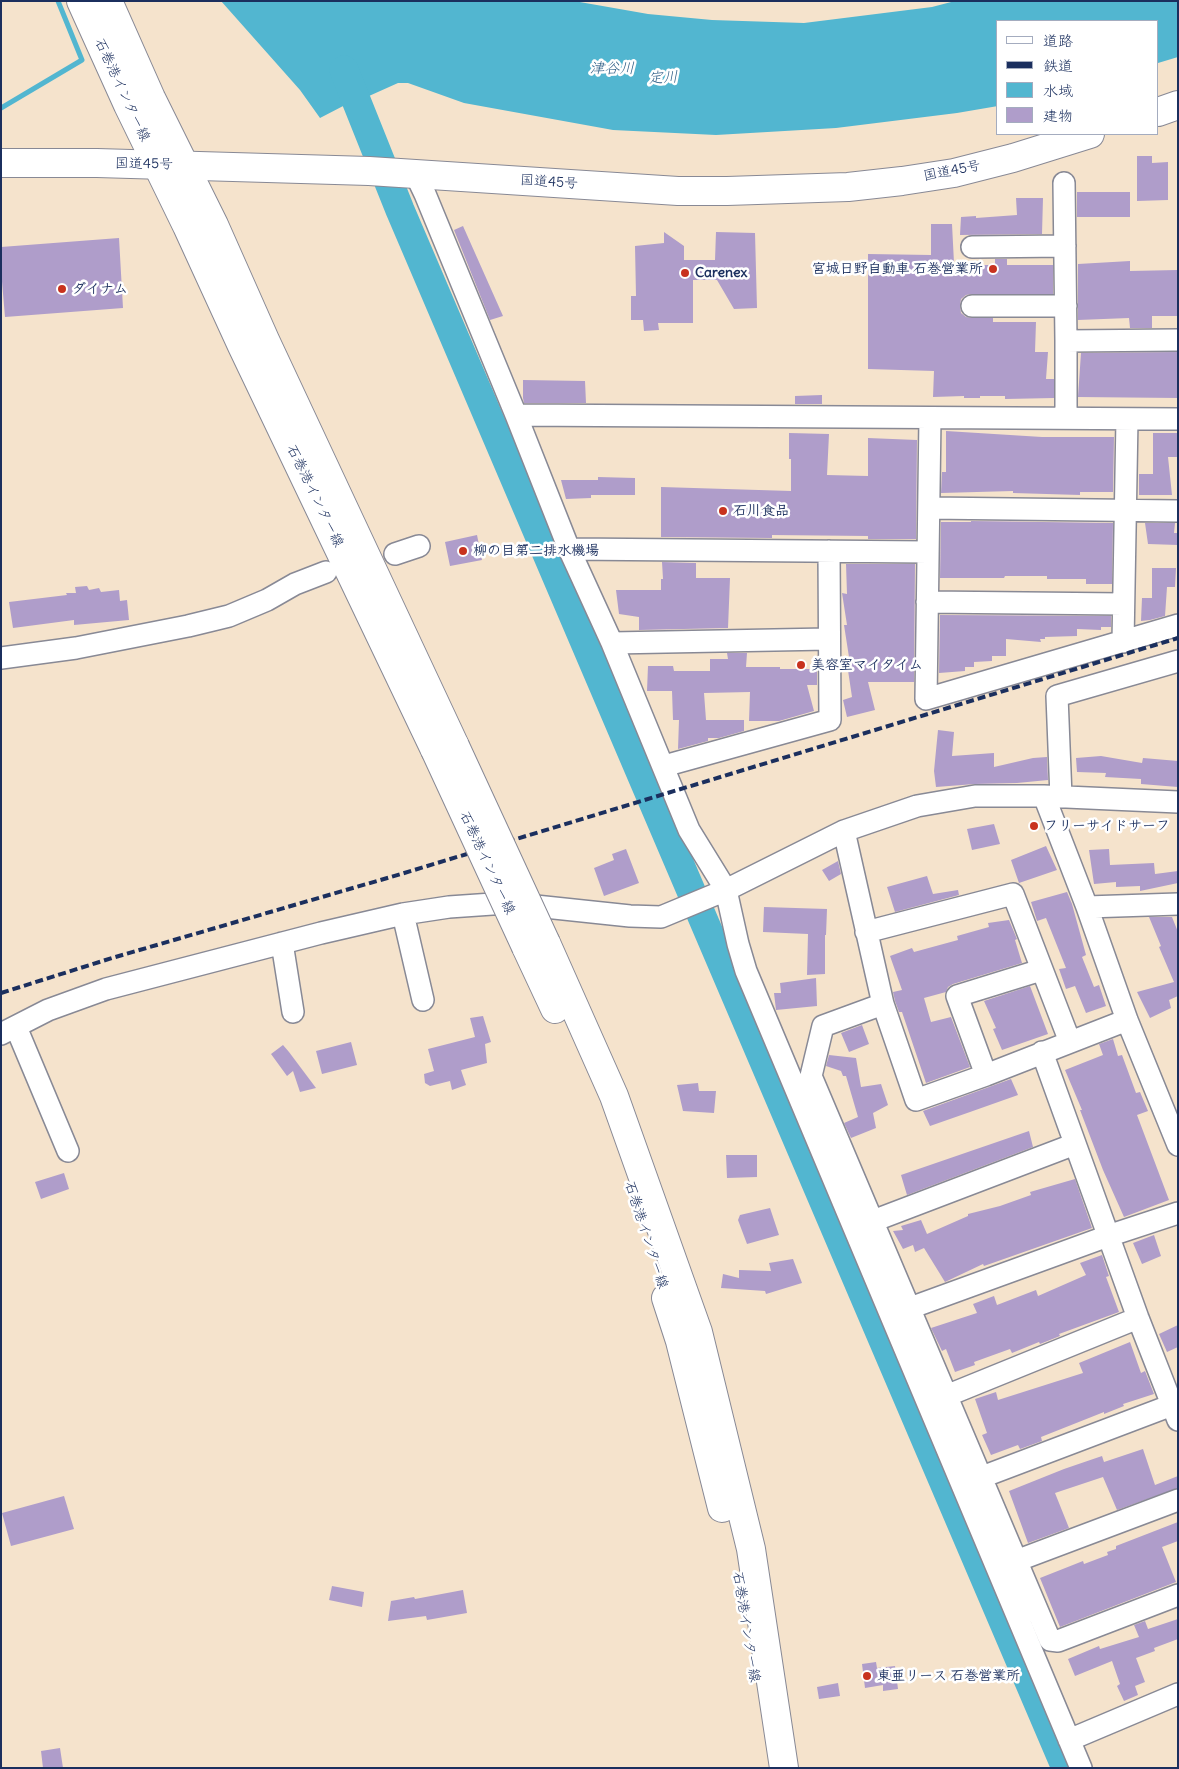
<!DOCTYPE html>
<meta charset="utf-8">
<style>
body{margin:0}
#map{position:relative;width:1179px;height:1769px;overflow:hidden;background:#f5e3cc;font-family:Delius,"Klee One",sans-serif}
canvas{display:block}
.frame{position:absolute;inset:0;border:2px solid #1b2f5e;pointer-events:none}
.legend{position:absolute;left:996px;top:20px;width:162px;height:115px;box-sizing:border-box;background:#fff;border:1px solid #a4acbf;margin:0;padding:6px 9px;list-style:none;font-size:15px;color:#1b2f5e}
.legend li{display:flex;align-items:center;gap:10px;height:25px}
.legend b{width:25px;border:1px solid #a4acbf}
</style>
<div id="map">
<canvas width="1179" height="1769"></canvas>
<div class="frame"></div>
<ul class="legend">
<li><b style="height:6px;background:#fff"></b>道路</li>
<li><b style="height:6px;background:#1b2f5e"></b>鉄道</li>
<li><b style="height:14px;background:#52b6d0"></b>水域</li>
<li><b style="height:14px;background:#af9dca"></b>建物</li>
</ul>
</div>
<script>
const ctx = document.querySelector('canvas').getContext('2d');
ctx.lineJoin = 'round';
function fillPath(path, color) {
  ctx.fillStyle = color;
  ctx.fill(path, 'evenodd');
}
function toPath(rows) {
  const path = new Path2D();
  for (const r of rows) {
    path.moveTo(r[0], r[1]);
    for (let i = 2; i < r.length; i += 2) path.lineTo(r[i], r[i + 1]);
  }
  return path;
}
function strokePath(path, color, width, dash) {
  ctx.strokeStyle = color;
  ctx.lineWidth = width;
  ctx.lineCap = dash ? 'butt' : 'round';
  ctx.setLineDash(dash || []);
  ctx.stroke(path);
}
function drawText(font, color, halo, rows, align = 'center') {
  ctx.font = font + ' Delius,"Klee One",sans-serif';
  ctx.lineWidth = 5;
  ctx.setLineDash([]);
  ctx.textBaseline = 'middle';
  ctx.strokeStyle = halo;
  ctx.fillStyle = color;
  for (const [text, x, y, turn = 0] of rows) {
    ctx.save();
    ctx.translate(x, y);
    ctx.rotate((+turn || 0) * Math.PI / 180);
    ctx.textAlign = isNaN(turn) ? turn : align;
    if (halo) ctx.strokeText(text, 0, 0);
    ctx.fillText(text, 0, 0);
    ctx.restore();
  }
}
const water = toPath([
 [221,1,574,1,648,14,712,20,804,23,932,7,955,1,1178,1,1178,57,1158,63,1158,21,998,21,998,106,957,113,836,128,716,135,613,130,464,103,408,83,398,83,369,96,369,100,353,109,347,104,320,118,300,90]
]);
const stream = toPath([
 [1,108,82,60,58,1]
]);
const river = toPath([
 [344,70,400,210,1066,1768]
]);
const building = toPath([
 [1137,156,1152,156,1152,163,1168,162,1168,200,1137,201],
 [1077,192,1130,192,1130,217,1077,217],
 [1016,198,1043,198,1042,234,960,235,961,217,976,216,976,218,1017,215],
 [931,224,952,224,954,263,957,263,957,265,995,265,995,259,1007,259,1007,265,1053,265,1053,294,972,294,966,295,961,299,960,306,961,313,966,317,972,318,993,318,993,322,1036,322,1035,352,1048,352,1046,379,1054,379,1054,398,1005,399,1005,396,980,396,980,398,964,398,964,396,933,397,934,371,868,369,868,254,931,255],
 [463,226,503,316,490,320,454,230],
 [664,232,684,246,684,260,715,260,716,232,755,233,757,308,734,309,717,280,693,280,693,323,658,323,659,330,644,331,643,320,631,320,631,296,636,296,635,246,664,243],
 [119,238,123,308,5,317,1,270,1,247],
 [1130,261,1130,271,1178,270,1178,316,1152,316,1152,328,1130,328,1129,318,1078,320,1078,264],
 [1178,352,1178,398,1078,397,1081,353],
 [523,380,585,381,586,403,524,403,523,398],
 [822,395,822,404,795,404,795,396],
 [946,431,1042,437,1114,437,1113,492,1080,492,1080,495,1013,493,1013,491,941,493,942,472,946,472],
 [789,433,829,434,827,475,868,476,868,438,917,440,916,539,868,539,868,536,772,535,772,538,661,537,661,487,791,491,791,459,789,459],
 [1153,433,1178,433,1178,457,1168,457,1172,495,1139,495,1139,474,1153,474],
 [598,477,635,478,635,495,591,495,591,498,566,499,561,480,598,480],
 [971,521,1113,523,1112,584,1086,584,1086,579,1047,579,1047,576,1005,576,1004,578,940,578,941,522,971,522],
 [1145,523,1175,523,1174,533,1178,533,1178,545,1148,544],
 [477,535,482,560,450,566,445,542],
 [662,562,696,563,696,578,730,578,728,628,639,630,639,617,619,614,616,590,661,590,661,579,663,579],
 [846,564,915,564,914,682,868,682,875,710,847,717,843,700,852,697,846,657,849,657,844,625,847,625,842,593,847,594],
 [1152,568,1176,568,1175,587,1167,587,1165,616,1150,620,1141,621,1142,598,1152,598],
 [87,586,89,590,99,588,101,592,119,590,120,601,127,600,129,620,74,625,74,620,13,628,9,602,67,595,66,593,76,593,75,587],
 [940,615,1111,616,1111,627,1101,627,1101,630,1077,629,1077,636,1045,637,1045,639,1040,639,1041,642,1006,639,1006,656,992,656,992,661,974,662,974,667,965,667,965,671,939,673],
 [727,653,747,653,746,667,780,667,780,669,817,669,817,685,807,685,814,711,779,721,749,721,750,692,704,693,706,720,744,720,744,731,719,738,708,738,708,741,678,749,679,720,673,720,672,691,647,691,648,666,673,666,674,671,710,671,710,659,728,659],
 [938,730,954,732,952,756,994,753,994,767,1033,758,1047,757,1048,780,1017,783,975,784,936,787,934,771],
 [1101,756,1142,763,1143,758,1178,761,1178,787,1141,784,1141,779,1105,777,1106,773,1077,772,1076,758],
 [994,824,1000,844,972,850,967,829],
 [1046,846,1057,870,1019,883,1011,860],
 [626,849,639,883,604,896,594,868,614,860,612,854],
 [1109,849,1110,865,1154,863,1155,874,1178,871,1178,883,1140,891,1140,886,1116,887,1116,882,1094,884,1089,850],
 [838,861,841,874,829,881,822,870],
 [927,876,933,894,958,890,959,895,895,912,887,887],
 [1067,892,1072,904,1086,955,1082,957,1094,987,1099,985,1106,1006,1086,1013,1075,986,1066,989,1059,969,1066,968,1046,918,1037,921,1031,902],
 [764,907,827,909,826,935,825,935,825,974,807,975,808,934,763,932],
 [1149,917,1172,917,1178,932,1178,996,1169,1000,1171,1008,1150,1018,1137,992,1174,982,1159,947,1161,946],
 [1009,920,1017,939,1015,940,1022,963,953,984,948,987,946,992,924,998,931,1022,951,1017,970,1067,926,1083,902,1012,899,1012,895,1001,893,992,902,990,890,956,912,948,914,952,958,940,957,936,989,927,988,923],
 [816,978,817,1006,776,1010,774,993,781,993,780,983],
 [1030,986,1048,1034,1002,1050,993,1029,996,1028,984,1001],
 [483,1016,491,1042,485,1044,487,1063,461,1070,466,1085,452,1090,450,1081,430,1086,425,1083,424,1074,434,1071,428,1049,475,1037,470,1018],
 [862,1025,869,1044,849,1052,841,1033],
 [1113,1039,1118,1056,1122,1055,1136,1093,1140,1092,1148,1111,1137,1115,1169,1200,1124,1217,1103,1170,1080,1110,1082,1110,1065,1070,1103,1055,1099,1044],
 [351,1042,357,1065,322,1074,316,1051],
 [283,1045,289,1052,316,1088,300,1092,293,1071,287,1076,271,1054],
 [829,1055,856,1058,861,1087,881,1084,888,1105,873,1113,876,1128,851,1138,844,1123,858,1117,846,1076,843,1076,841,1071,826,1066],
 [1011,1079,1018,1095,970,1112,930,1126,923,1111],
 [698,1083,699,1091,716,1091,714,1113,683,1111,677,1085],
 [1029,1131,1033,1147,907,1195,901,1175],
 [726,1155,757,1155,757,1177,727,1178],
 [64,1173,69,1189,41,1199,35,1182],
 [1075,1179,1092,1228,984,1266,983,1264,945,1282,924,1248,915,1252,913,1245,903,1249,893,1231,903,1230,901,1226,921,1220,927,1234,968,1216,968,1214,1000,1206,1031,1195,1030,1192],
 [770,1208,779,1235,747,1244,738,1220,740,1215],
 [1154,1235,1161,1256,1142,1264,1133,1243],
 [1102,1255,1109,1276,1106,1277,1119,1312,1059,1334,1060,1336,1040,1344,1039,1342,1012,1353,1010,1349,974,1362,975,1365,955,1372,946,1349,942,1351,931,1328,977,1313,973,1304,994,1296,997,1305,1036,1290,1038,1296,1086,1275,1080,1263],
 [793,1259,802,1283,766,1294,765,1291,721,1288,723,1274,739,1278,739,1270,771,1271,769,1263],
 [1178,1325,1178,1347,1167,1352,1159,1334],
 [1130,1342,1141,1373,1145,1371,1154,1394,1123,1404,1124,1406,1104,1414,1104,1412,1041,1437,1042,1441,1020,1449,1018,1445,991,1455,982,1435,987,1433,975,1399,996,1392,998,1400,1083,1373,1079,1363],
 [1143,1449,1155,1485,1178,1476,1178,1488,1117,1510,1103,1477,1055,1493,1069,1528,1028,1543,1009,1491,1064,1469,1102,1456,1104,1462],
 [64,1496,74,1529,11,1546,2,1513],
 [1178,1522,1178,1541,1162,1547,1176,1582,1060,1627,1040,1578,1083,1561,1084,1564,1108,1555,1107,1552,1116,1549,1116,1546],
 [332,1586,364,1592,362,1607,329,1600],
 [463,1590,467,1613,427,1620,426,1616,388,1621,391,1601,414,1597,415,1599],
 [1178,1619,1178,1639,1154,1648,1155,1651,1136,1658,1145,1682,1135,1686,1138,1695,1124,1701,1117,1686,1120,1684,1112,1661,1075,1676,1068,1659,1099,1646,1100,1649,1139,1637,1134,1625,1145,1621,1148,1629],
 [876,1662,877,1668,895,1666,898,1689,883,1691,883,1685,865,1688,862,1664],
 [838,1683,840,1696,819,1699,817,1687],
 [60,1748,63,1768,43,1768,41,1751]
]);
const minor = toPath([
 [415,173,425,194,516,415,569,549,612,643,689,830,726,890,738,944,746,971,1081,1768],
 [1064,183,1066,341],
 [972,247,1065,246],
 [972,306,1066,306],
 [516,415,1178,419],
 [930,418,926,699,1178,625],
 [1066,418,1066,341,1178,340],
 [929,508,1178,511],
 [569,549,928,552],
 [395,554,419,546],
 [927,602,1123,604],
 [1123,642,1127,419],
 [612,643,828,639],
 [1,658,76,648,188,626,229,616,267,600,295,584,326,572],
 [664,766,830,720,829,551],
 [1044,796,1087,907,1127,1020,1178,1145],
 [1061,797,1057,696,1178,661],
 [844,831,883,1004,916,1100,986,1075,1127,1020],
 [1087,907,1178,904],
 [403,914,423,1000],
 [866,932,1013,894,1070,1042],
 [282,943,293,1012],
 [883,1004,823,1026,811,1076,1050,1640,1058,1641,1178,1595],
 [16,1027,68,1151],
 [1,1034,48,1010,106,989,321,933,403,914,449,907,507,903,630,916,661,917,726,890,844,831,917,806,975,796,1044,796,1178,802],
 [1042,1052,1138,1318,1178,1420],
 [986,1075,957,996,1041,970],
 [873,1221,1075,1144],
 [910,1308,1108,1236,1178,1213],
 [946,1396,1138,1318],
 [982,1477,1172,1405],
 [1016,1561,1178,1500],
 [1069,1740,1178,1694]
]);
const major = toPath([
 [81,1,128,105,187,226,242,346,435,750],
 [108,1,151,98,214,225,265,340,455,746],
 [546,943,614,1096,698,1332,751,1549,784,1768],
 [526,947,555,1009],
 [666,1298,680,1341,722,1508]
]);
const highway = toPath([
 [1158,112,1178,105],
 [1,163,97,163,369,171,678,191,727,191,848,187,902,181,954,173,1013,158,1090,134]
]);
const rail = toPath([
 [1,993,112,958,401,874,1178,638]
]);
const majorBridge = toPath([
 [455,746,546,943],
 [435,750,526,947]
]);
const markers = [
 [993,269,5,"#c8321e"],
 [685,273,5,"#c8321e"],
 [62,289,5,"#c8321e"],
 [723,511,5,"#c8321e"],
 [463,551,5,"#c8321e"],
 [801,665,5,"#c8321e"],
 [1034,826,5,"#c8321e"],
 [867,1676,5,"#c8321e"]
];
const streetNames = [
 ["石巻港インター線",122,90,65],
 ["国道45号",144,164,1],
 ["国道45号",952,171,-11],
 ["国道45号",549,182,4],
 ["石巻港インター線",315,496,64],
 ["石巻港インター線",487,863,65],
 ["石巻港インター線",646,1235,72],
 ["石巻港インター線",746,1627,81]
];
const poiNames = [
 ["宮城日野自動車 石巻営業所",983,269,"right"],
 ["Carenex",695,273],
 ["ダイナム",72,289],
 ["石川食品",733,511],
 ["柳の目第二排水機場",473,551],
 ["美容室マイタイム",811,665],
 ["フリーサイドサーフ",1044,826],
 ["東亜リース 石巻営業所",877,1676]
];
const waterNames = [
 ["津谷川",612,69],
 ["定川",663,78,-3]
];
fillPath(water, '#52b6d0');
strokePath(stream, '#52b6d0', 5);
strokePath(river, '#52b6d0', 29);
fillPath(building, '#af9dca');
strokePath(minor, '#888995', 24);
strokePath(major, '#888995', 30);
strokePath(highway, '#888995', 30);
strokePath(minor, '#fff', 21);
strokePath(major, '#fff', 28);
strokePath(highway, '#fff', 28);
strokePath(rail, '#1b2f5e', 4, [8, 4]);
strokePath(majorBridge, '#888995', 30, []);
strokePath(majorBridge, '#fff', 28);
for (const [x, y, r, color] of markers) {
  const dot = new Path2D();
  dot.arc(x, y, r, 0, 2 * Math.PI);
  ctx.fillStyle = color;
  ctx.fill(dot);
  strokePath(dot, '#fff', 2);
}
drawText('14px', '#1b2f5e', '#fff', streetNames);
drawText('bold 14px', '#1b2f5e', '#fff', poiNames, 'left');
drawText('italic 15px', '#2e5e86', '#fff', waterNames);
</script>
